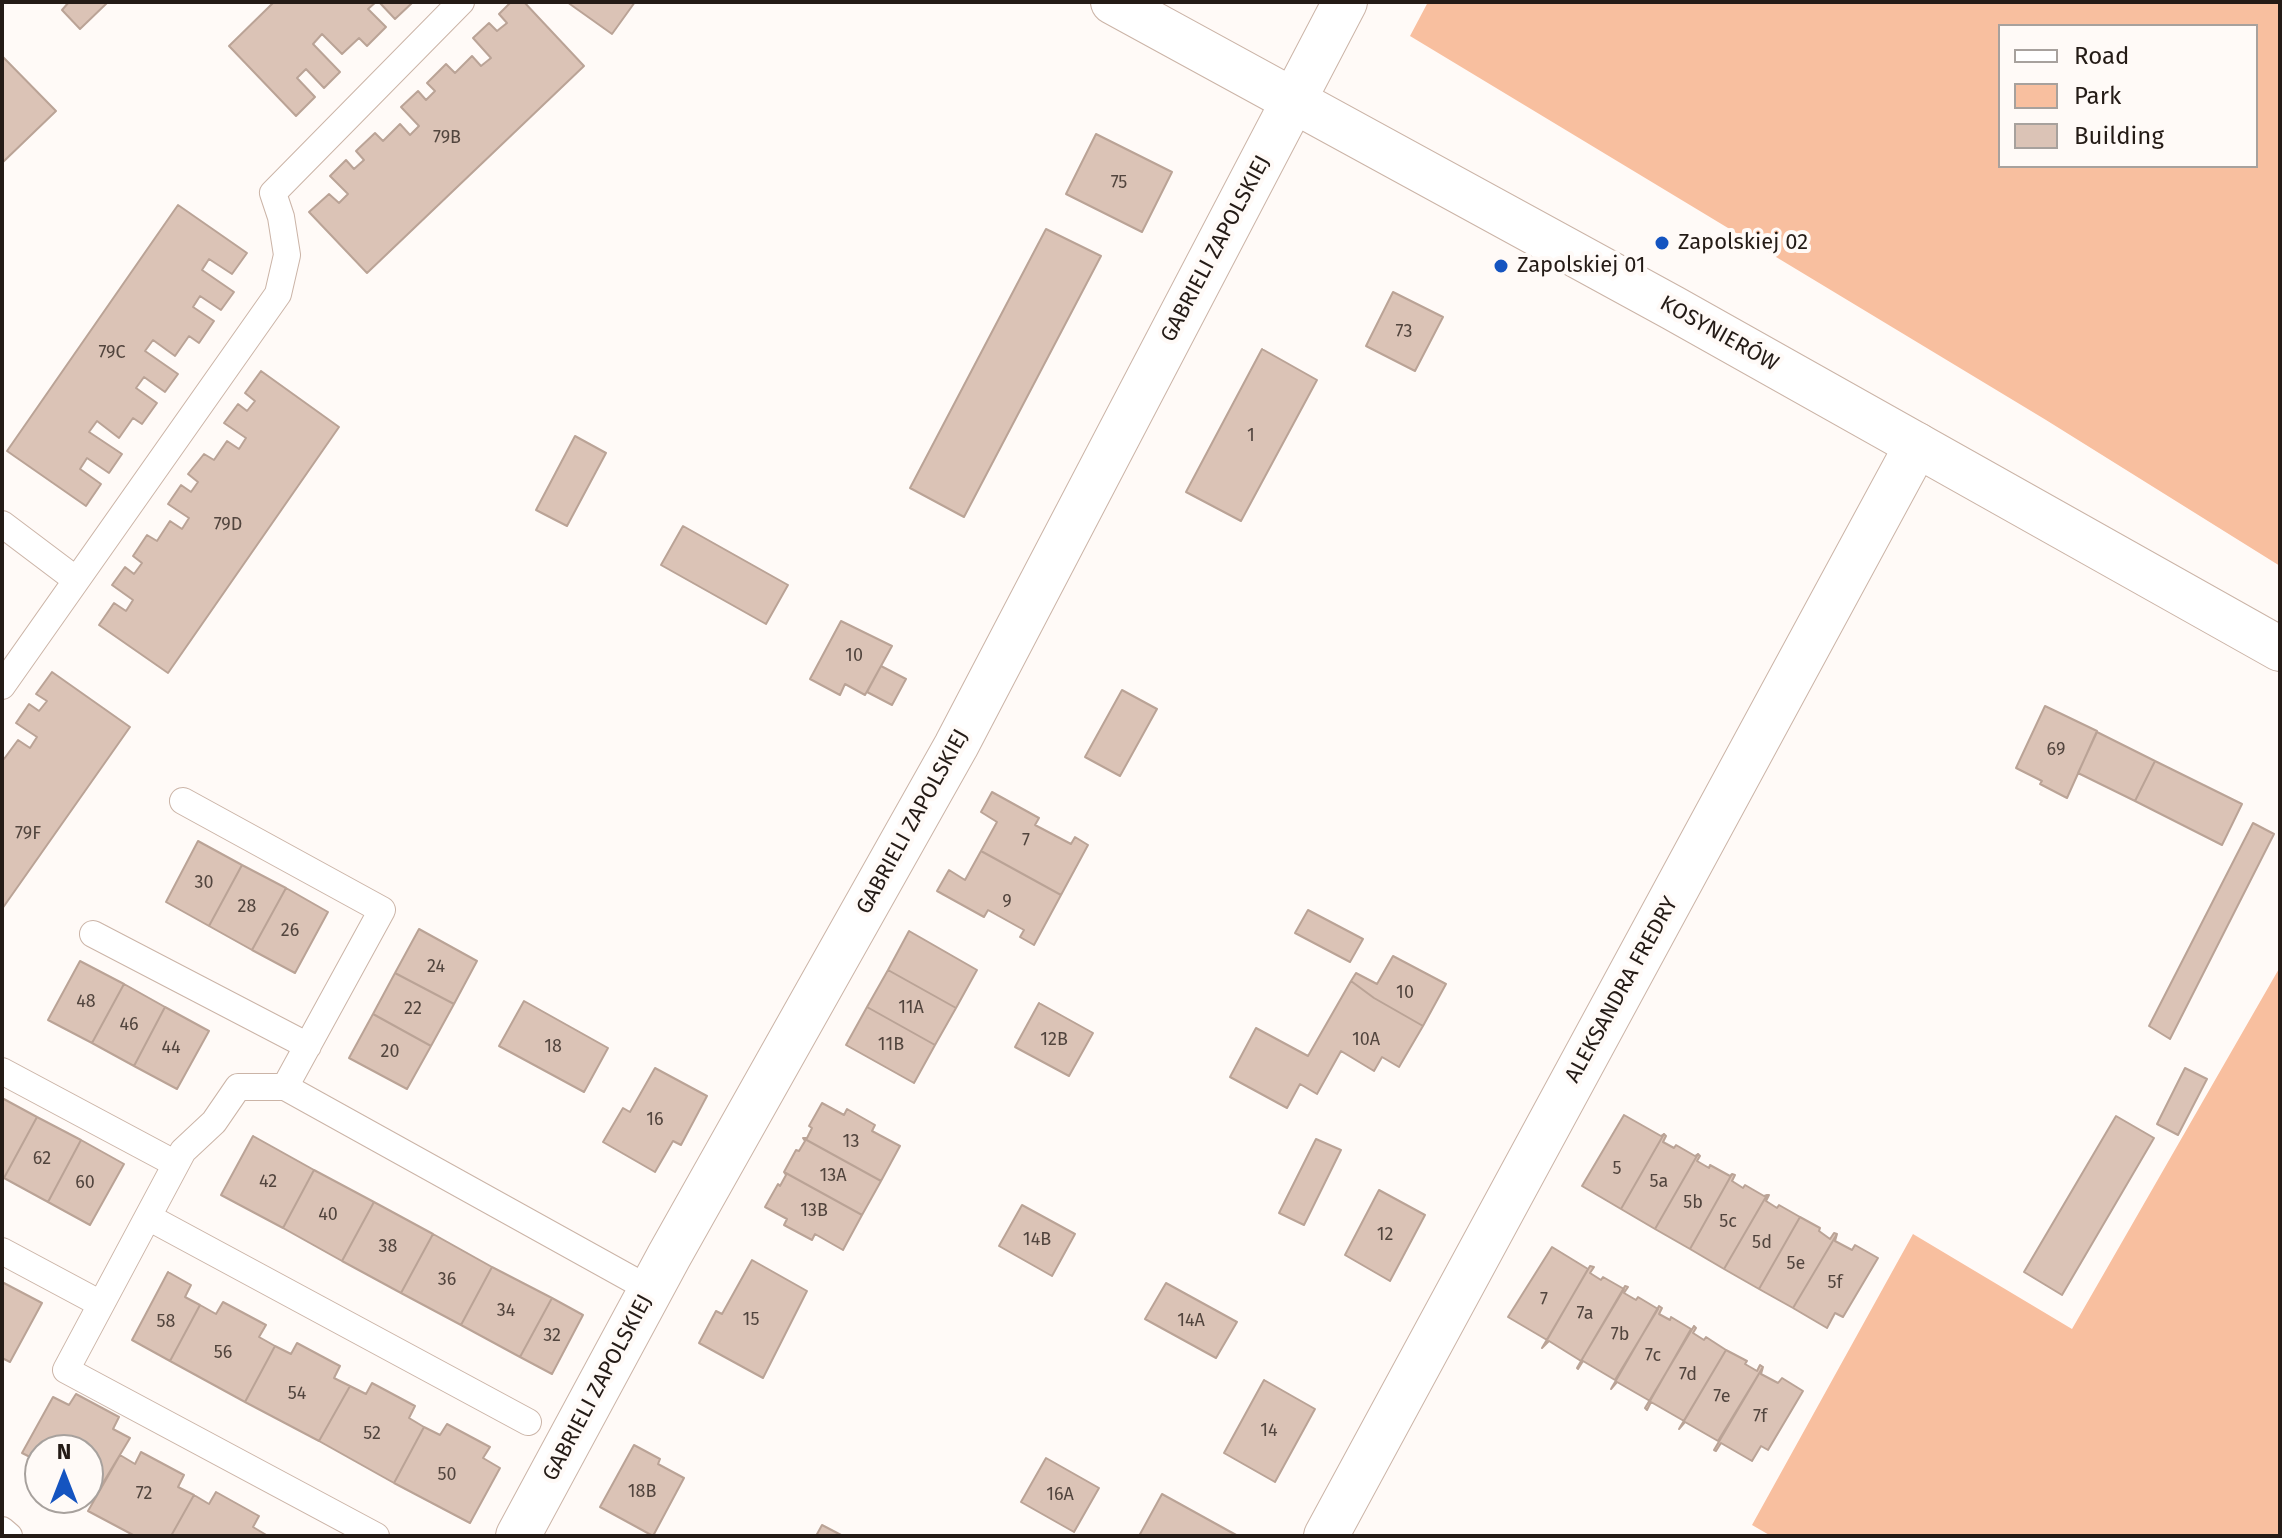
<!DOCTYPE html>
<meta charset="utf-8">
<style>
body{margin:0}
#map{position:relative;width:2282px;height:1538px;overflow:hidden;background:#fffaf7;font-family:"Fira Sans",sans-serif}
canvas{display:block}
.frame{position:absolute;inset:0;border:4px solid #241b16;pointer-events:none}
.legend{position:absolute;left:1998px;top:24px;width:260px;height:144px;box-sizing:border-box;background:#fffaf7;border:2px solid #a7a19d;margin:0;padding:10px 14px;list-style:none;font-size:24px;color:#241b16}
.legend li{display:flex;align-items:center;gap:16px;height:40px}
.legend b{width:40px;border:2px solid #a7a19d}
.north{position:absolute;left:24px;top:1434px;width:80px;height:80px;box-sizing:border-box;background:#fffaf7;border:2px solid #a7a19d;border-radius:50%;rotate:0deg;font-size:22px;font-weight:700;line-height:32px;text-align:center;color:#241b16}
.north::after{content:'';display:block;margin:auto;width:28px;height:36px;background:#1554c0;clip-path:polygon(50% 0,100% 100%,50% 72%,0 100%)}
</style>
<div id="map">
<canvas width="2282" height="1538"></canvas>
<div class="frame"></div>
<ul class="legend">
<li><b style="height:10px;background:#fff"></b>Road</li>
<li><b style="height:22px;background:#f8bf9f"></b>Park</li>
<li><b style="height:22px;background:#dbc3b6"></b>Building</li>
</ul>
<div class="north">N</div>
</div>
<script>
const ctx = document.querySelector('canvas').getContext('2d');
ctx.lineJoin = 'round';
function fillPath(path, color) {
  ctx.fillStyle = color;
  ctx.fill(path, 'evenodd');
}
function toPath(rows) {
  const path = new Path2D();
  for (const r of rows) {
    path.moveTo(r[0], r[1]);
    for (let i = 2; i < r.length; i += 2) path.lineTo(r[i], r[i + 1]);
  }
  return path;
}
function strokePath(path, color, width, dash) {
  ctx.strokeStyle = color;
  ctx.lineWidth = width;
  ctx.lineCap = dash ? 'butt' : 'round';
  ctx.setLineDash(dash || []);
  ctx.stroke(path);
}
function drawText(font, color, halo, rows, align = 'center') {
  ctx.font = font + ' "Fira Sans",sans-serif';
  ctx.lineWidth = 8;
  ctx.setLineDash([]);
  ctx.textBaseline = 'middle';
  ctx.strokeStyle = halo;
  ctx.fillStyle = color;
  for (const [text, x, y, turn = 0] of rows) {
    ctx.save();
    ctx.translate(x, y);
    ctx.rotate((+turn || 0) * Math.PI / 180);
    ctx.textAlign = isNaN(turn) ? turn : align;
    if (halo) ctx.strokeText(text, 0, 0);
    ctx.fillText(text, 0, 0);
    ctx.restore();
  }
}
const green = toPath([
 [1428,2,2280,2,2280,566,2046,420,1410,36],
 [2000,26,2256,26,2256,166,2000,166],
 [2280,967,2280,1536,1771,1536,1752,1525,1913,1234,2072,1329]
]);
const building = toPath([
 [69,2,108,2,80,29,62,10,69,2],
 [274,2,376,2,368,9,386,27,367,46,359,38,342,54,322,34,313,44,340,72,324,88,306,69,297,78,315,97,296,116,229,46,274,2],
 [379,2,411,2,412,3,395,19,379,2],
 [511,2,524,2,584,66,367,273,309,212,329,194,339,203,348,194,330,176,346,160,354,169,364,160,356,151,375,133,383,141,400,124,410,135,419,126,401,107,418,91,426,100,435,91,427,83,446,64,455,73,472,56,481,66,491,58,473,38,489,23,497,31,507,23,499,14,511,2],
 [567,2,635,2,612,34,567,2],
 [2,56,56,111,2,163,2,56],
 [1096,134,1172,172,1142,232,1066,194,1096,134],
 [178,205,247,253,232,274,209,259,202,270,234,292,221,310,200,296,193,307,214,321,199,343,189,336,175,356,153,340,145,351,178,374,165,392,144,377,136,388,157,403,142,424,133,418,119,438,97,421,89,432,122,454,109,473,87,458,80,469,101,484,86,506,7,451,178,205],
 [1046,229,1101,256,964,517,910,488,1046,229],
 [1393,292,1443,317,1415,371,1366,346,1393,292],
 [1262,349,1317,380,1241,521,1186,492,1262,349],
 [261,371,339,427,168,673,99,625,114,603,126,611,133,600,112,585,125,567,134,574,142,563,133,556,147,535,157,541,170,521,182,529,189,518,168,504,181,485,191,492,198,482,188,474,204,454,214,460,227,441,239,449,246,438,224,423,238,404,247,411,255,401,245,393,261,371],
 [575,436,606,453,567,526,536,510,575,436],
 [683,526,788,585,766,624,661,565,683,526],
 [841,621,892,646,865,695,845,684,840,695,810,679,841,621],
 [881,666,906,679,892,705,867,692,881,666],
 [52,672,130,727,2,909,2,758,4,759,18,740,30,748,37,737,16,723,29,704,39,711,47,701,36,694,52,672],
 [1122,690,1157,709,1120,776,1085,757,1122,690],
 [2045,706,2097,731,2067,798,2040,784,2042,781,2016,768,2045,706],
 [2097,732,2155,761,2135,801,2078,773,2097,732],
 [2155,761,2242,804,2222,845,2135,801,2155,761],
 [992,792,1039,818,1035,825,1071,844,1075,837,1088,845,1061,895,981,851,997,822,981,812,992,792],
 [2253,823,2274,834,2170,1039,2149,1026,2253,823],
 [198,841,242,865,209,926,166,902,198,841],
 [981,851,1061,895,1034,945,1020,937,1024,930,988,910,984,917,937,891,949,870,965,880,981,851],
 [242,865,286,888,252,950,209,926,242,865],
 [286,888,328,912,295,973,252,950,286,888],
 [1308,910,1363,939,1350,962,1295,933,1308,910],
 [419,929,477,961,454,1004,395,973,419,929],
 [909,931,977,970,956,1008,888,970,909,931],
 [1393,956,1446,984,1423,1026,1374,998,1351,981,1356,973,1377,984,1393,956],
 [80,961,124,984,92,1043,48,1020,80,961],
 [888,970,956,1008,935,1045,867,1007,888,970],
 [395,973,454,1004,431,1046,373,1014,395,973],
 [1351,981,1374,998,1423,1026,1399,1067,1382,1057,1374,1071,1341,1051,1317,1094,1300,1084,1287,1108,1230,1077,1256,1028,1308,1056,1351,981],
 [124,984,165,1007,134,1066,92,1043,124,984],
 [524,1001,608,1048,584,1092,499,1046,524,1001],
 [1039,1003,1093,1033,1069,1076,1015,1047,1039,1003],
 [165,1007,209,1031,177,1089,134,1066,165,1007],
 [867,1007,935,1045,914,1083,846,1045,867,1007],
 [373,1014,431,1046,407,1089,349,1058,373,1014],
 [655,1068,707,1096,681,1145,673,1141,655,1172,603,1142,623,1108,630,1112,655,1068],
 [2185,1068,2207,1079,2178,1135,2157,1124,2185,1068],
 [2,1098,37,1117,4,1178,2,1177,2,1098],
 [822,1103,844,1115,847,1109,875,1125,872,1131,900,1146,881,1181,803,1138,807,1138,812,1128,809,1126,822,1103],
 [1624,1115,1661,1136,1664,1134,1621,1209,1582,1186,1624,1115],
 [2116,1116,2154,1138,2062,1295,2024,1272,2116,1116],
 [37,1117,81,1140,48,1202,4,1178,37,1117],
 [1664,1134,1666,1136,1663,1142,1674,1148,1676,1145,1695,1156,1698,1154,1655,1229,1621,1209,1664,1134],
 [253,1136,314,1170,283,1228,221,1195,253,1136],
 [803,1138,881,1181,862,1215,784,1172,796,1150,799,1151,805,1141,803,1138],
 [1316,1139,1341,1150,1304,1225,1279,1213,1316,1139],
 [81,1140,124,1164,90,1225,48,1202,81,1140],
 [1698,1154,1700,1156,1697,1161,1709,1168,1710,1165,1730,1176,1732,1174,1690,1249,1655,1229,1698,1154],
 [314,1170,374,1202,342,1261,283,1228,314,1170],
 [784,1172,862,1215,843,1250,815,1234,812,1240,784,1225,787,1219,765,1207,778,1184,780,1186,786,1175,784,1172],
 [1732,1174,1735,1175,1732,1181,1743,1188,1745,1185,1764,1196,1767,1195,1724,1269,1690,1249,1732,1174],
 [1379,1190,1425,1215,1390,1281,1345,1255,1379,1190],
 [1767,1195,1769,1195,1766,1201,1777,1208,1779,1205,1800,1217,1759,1289,1724,1269,1767,1195],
 [374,1202,433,1234,401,1293,342,1261,374,1202],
 [1022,1205,1075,1234,1052,1276,999,1246,1022,1205],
 [1800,1217,1820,1228,1819,1231,1830,1239,1834,1233,1837,1234,1793,1308,1759,1289,1800,1217],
 [433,1234,492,1267,461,1325,401,1293,433,1234],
 [1837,1234,1835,1241,1852,1250,1855,1245,1878,1258,1843,1317,1835,1313,1827,1328,1793,1308,1837,1234],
 [1552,1247,1588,1269,1547,1340,1508,1317,1552,1247],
 [752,1260,807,1291,763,1378,699,1343,716,1311,722,1314,752,1260],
 [1590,1266,1594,1267,1590,1273,1601,1280,1603,1277,1624,1289,1581,1361,1549,1341,1542,1348,1590,1266],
 [492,1267,552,1298,520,1357,461,1325,492,1267],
 [168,1272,191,1285,185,1297,200,1305,170,1361,132,1340,168,1272],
 [2,1282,42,1303,10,1362,2,1358,2,1282],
 [1166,1283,1237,1322,1216,1358,1145,1319,1166,1283],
 [1625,1286,1628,1287,1624,1293,1636,1300,1638,1297,1658,1309,1615,1380,1583,1361,1578,1369,1577,1368,1625,1286],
 [552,1298,583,1315,552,1374,520,1357,552,1298],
 [223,1302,266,1325,259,1337,275,1346,245,1402,170,1361,200,1305,216,1314,223,1302],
 [1659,1306,1662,1308,1659,1314,1670,1320,1671,1317,1691,1329,1650,1401,1617,1382,1611,1389,1659,1306],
 [1694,1326,1696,1328,1693,1333,1704,1340,1706,1337,1726,1350,1684,1421,1651,1402,1647,1410,1645,1408,1694,1326],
 [297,1343,340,1366,334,1378,350,1386,319,1441,245,1402,275,1346,291,1354,297,1343],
 [1726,1350,1747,1361,1745,1364,1757,1371,1760,1365,1763,1367,1718,1441,1685,1422,1679,1429,1726,1350],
 [1763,1367,1761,1374,1778,1383,1782,1378,1803,1391,1768,1450,1761,1446,1752,1461,1721,1443,1716,1451,1714,1450,1763,1367],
 [1264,1380,1315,1409,1275,1482,1224,1453,1264,1380],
 [372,1383,415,1406,409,1418,424,1427,394,1483,319,1441,350,1386,366,1394,372,1383],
 [76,1394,119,1417,113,1429,130,1438,97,1493,88,1488,88,1450,40,1450,40,1462,22,1453,53,1397,69,1405,76,1394],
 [447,1424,490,1447,483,1458,500,1468,470,1523,394,1483,424,1427,440,1435,447,1424],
 [634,1445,660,1459,658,1464,684,1478,653,1536,600,1507,634,1445],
 [141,1452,184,1475,178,1487,194,1495,171,1536,135,1536,88,1511,120,1455,135,1464,141,1452],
 [1046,1458,1099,1488,1074,1532,1021,1502,1046,1458],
 [216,1492,259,1516,253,1527,268,1536,171,1536,194,1495,209,1504,216,1492],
 [1162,1494,1238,1536,1139,1536,1162,1494],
 [822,1525,843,1536,816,1536,822,1525]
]);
const lane = toPath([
 [2,524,75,579],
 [2,686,278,294,287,255,281,217,273,193,461,2],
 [183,801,382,910,285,1087],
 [93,934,308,1046],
 [2,1071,176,1164],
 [148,1217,528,1422],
 [2,1251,101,1304],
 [2,1530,9,1536],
 [376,1536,66,1370,183,1151,214,1122,238,1087,285,1087,651,1290]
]);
const street = toPath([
 [518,1536,669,1256,956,746,1345,2],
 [1326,1536,1917,445]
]);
const secondary = toPath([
 [1113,2,1673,308,2280,649]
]);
const markers = [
 [1662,243,8,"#1554c0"],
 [1501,266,8,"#1554c0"]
];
const numberNames = [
 ["79B",447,138],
 ["75",1119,183],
 ["73",1404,332],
 ["79C",112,353],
 ["1",1251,436],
 ["79D",228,525],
 ["10",854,656],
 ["69",2056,750],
 ["79F",28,834],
 ["7",1026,841],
 ["30",204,883],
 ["9",1007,902],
 ["28",247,907],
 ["26",290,931],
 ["24",436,967],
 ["10",1405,993],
 ["48",86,1002],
 ["11A",911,1008],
 ["22",413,1009],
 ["46",129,1025],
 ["12B",1054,1040],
 ["10A",1366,1040],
 ["11B",891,1045],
 ["18",553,1047],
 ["44",171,1048],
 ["20",390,1052],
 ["16",655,1120],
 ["13",851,1142],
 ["62",42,1159],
 ["5",1617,1169],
 ["13A",833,1176],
 ["42",268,1182],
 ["5a",1659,1182],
 ["60",85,1183],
 ["5b",1693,1203],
 ["13B",814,1211],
 ["40",328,1215],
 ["5c",1728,1222],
 ["12",1385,1235],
 ["14B",1037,1240],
 ["5d",1762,1243],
 ["38",388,1247],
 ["5e",1796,1264],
 ["36",447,1280],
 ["5f",1835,1283],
 ["7",1544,1300],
 ["34",506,1311],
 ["7a",1585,1314],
 ["15",751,1320],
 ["14A",1191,1321],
 ["58",166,1322],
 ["7b",1620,1335],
 ["32",552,1336],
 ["56",223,1353],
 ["7c",1653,1356],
 ["7d",1688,1375],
 ["54",297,1394],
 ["7e",1722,1397],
 ["7f",1760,1417],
 ["14",1269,1431],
 ["52",372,1434],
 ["50",447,1475],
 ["18B",642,1492],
 ["72",144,1494],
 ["16A",1060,1495]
];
const poiNames = [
 ["Zapolskiej 02",1678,243],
 ["Zapolskiej 01",1517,266]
];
const streetNames = [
 ["GABRIELI ZAPOLSKIEJ",1216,249,-62],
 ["KOSYNIERÓW",1719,334,29],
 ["GABRIELI ZAPOLSKIEJ",913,822,-61],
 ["ALEKSANDRA FREDRY",1622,990,-61],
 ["GABRIELI ZAPOLSKIEJ",598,1388,-62]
];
fillPath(green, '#f8bf9f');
fillPath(building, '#dbc3b6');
strokePath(building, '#baa396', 2);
strokePath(lane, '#cbb4a7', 28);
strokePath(street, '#cbb4a7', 46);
strokePath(secondary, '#cbb4a7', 46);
strokePath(lane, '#fff', 26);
strokePath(street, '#fff', 44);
strokePath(secondary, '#fff', 44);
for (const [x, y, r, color] of markers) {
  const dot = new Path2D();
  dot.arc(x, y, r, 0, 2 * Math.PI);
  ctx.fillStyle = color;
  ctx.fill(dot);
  strokePath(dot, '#fffaf7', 3);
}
drawText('18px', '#52453e', null, numberNames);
drawText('22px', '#241b16', '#fffaf7', poiNames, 'left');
drawText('22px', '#241b16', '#fffaf7', streetNames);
</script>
